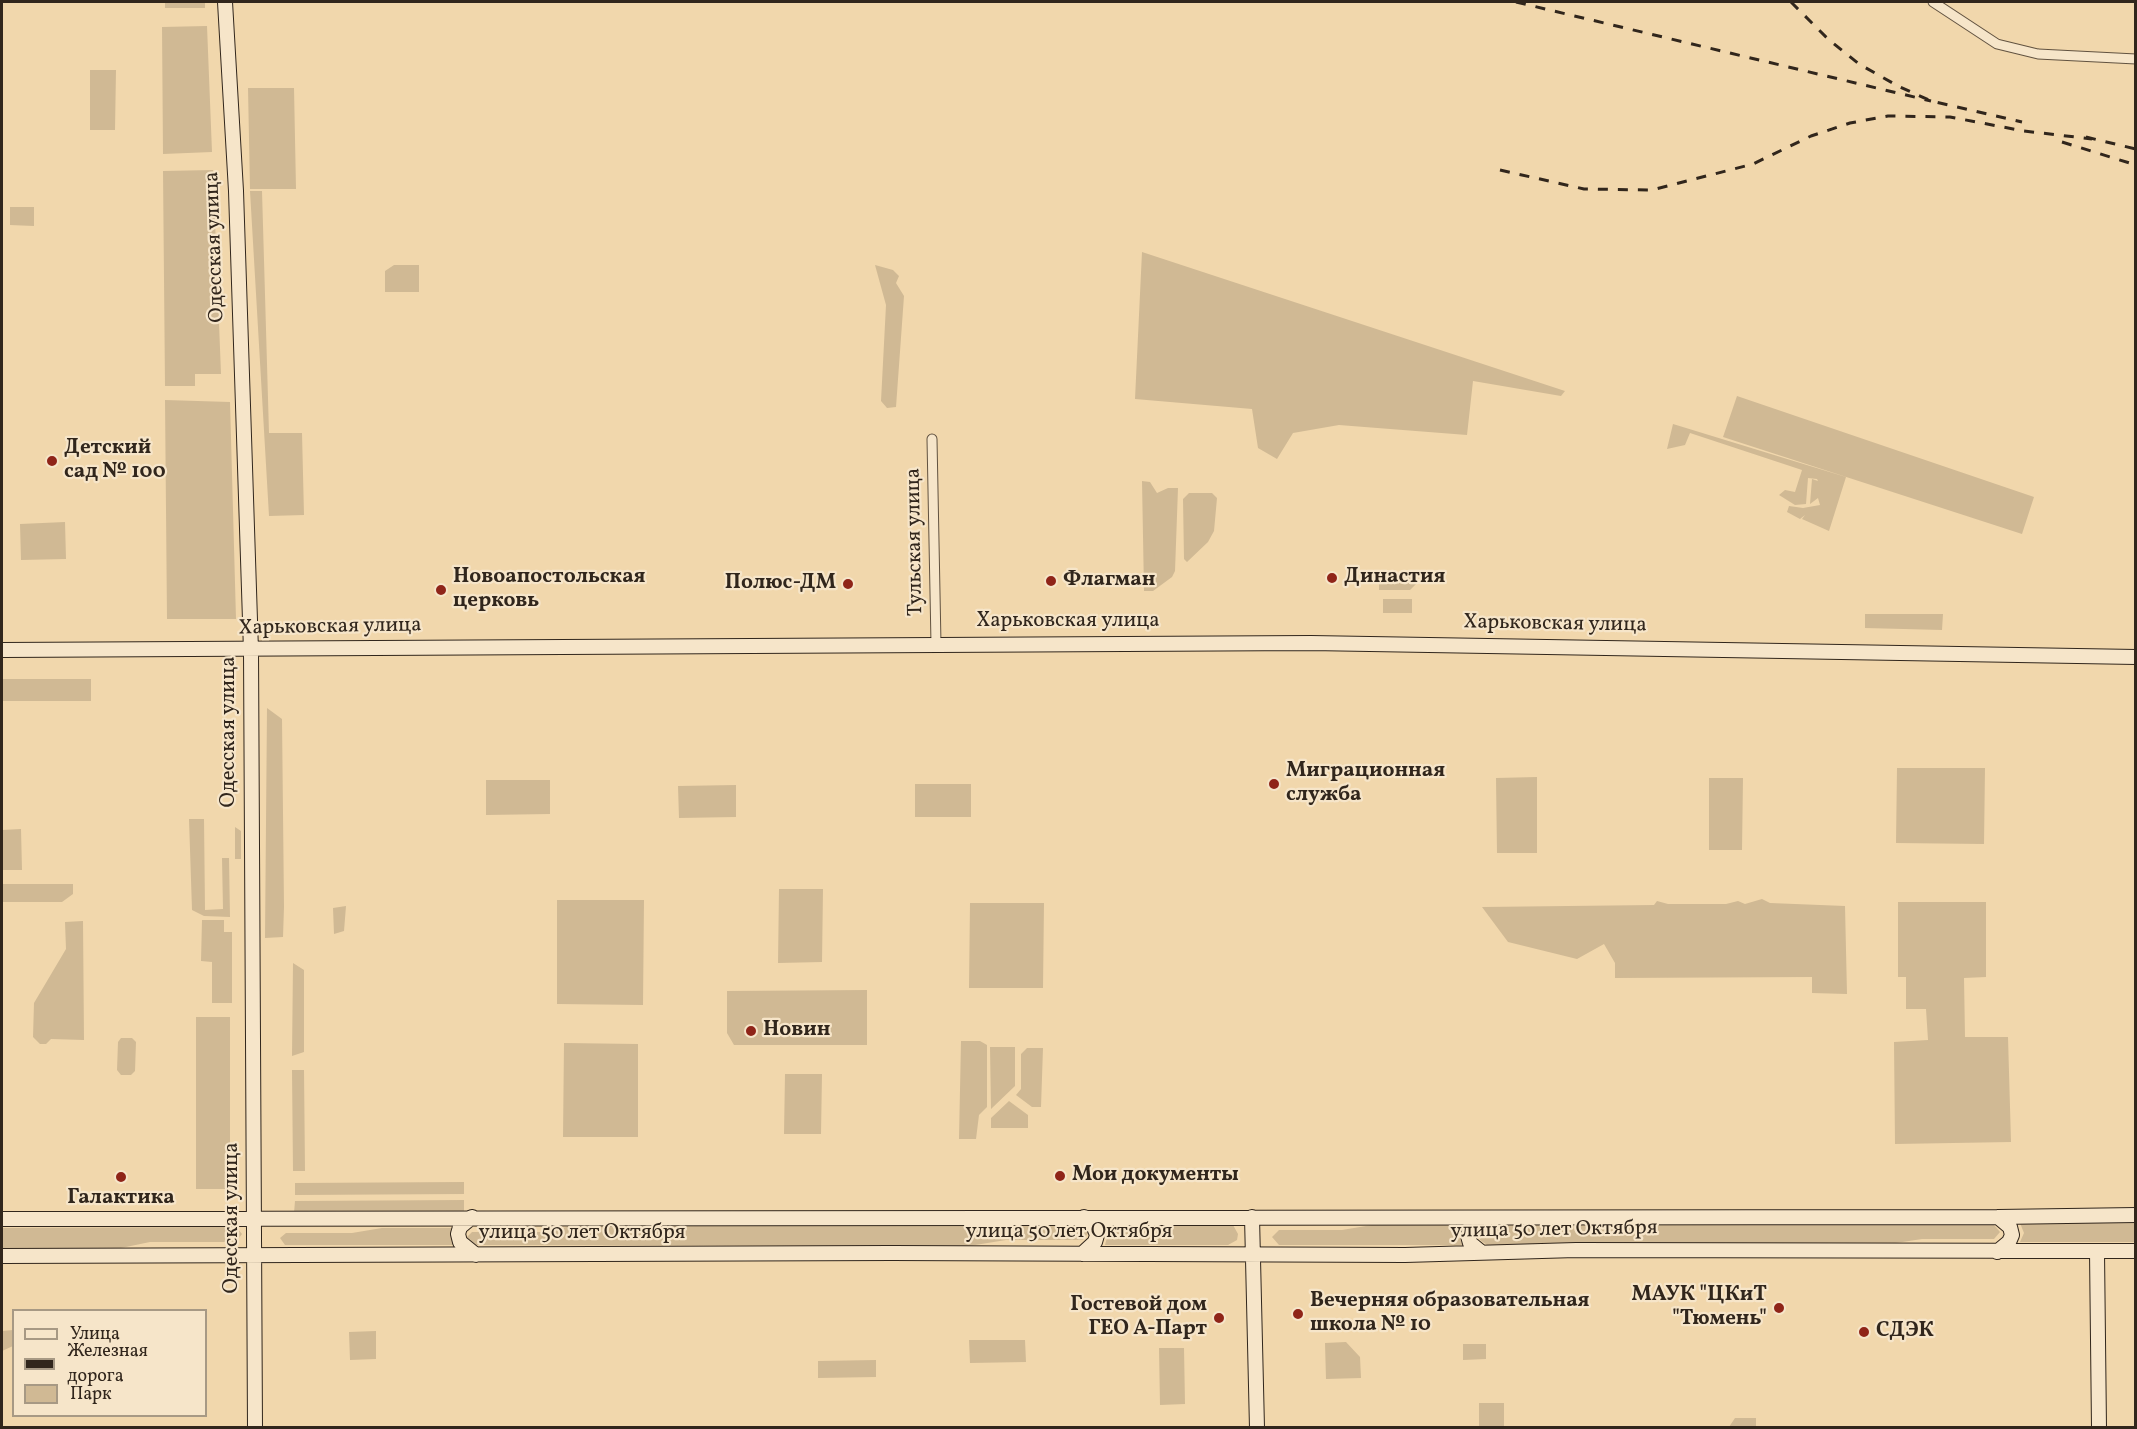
<!DOCTYPE html>
<meta charset="utf-8">
<style>
body{margin:0}
#map{position:relative;width:2137px;height:1429px;overflow:hidden;background:#f1d7ac;font-family:Vollkorn,serif}
canvas{display:block}
.frame{position:absolute;inset:0;border:3px solid #31261c;pointer-events:none}
.legend{position:absolute;left:12px;top:1309px;width:195px;height:108px;box-sizing:border-box;background:#f6e5c9;border:2px solid #a79984;margin:0;padding:8px 10px;list-style:none;font-size:18px;color:#31261c}
.legend li{display:flex;align-items:center;gap:12px;height:30px}
.legend b{width:30px;border:2px solid #a79984}
</style>
<div id="map">
<canvas width="2137" height="1429"></canvas>
<div class="frame"></div>
<ul class="legend">
<li><b style="height:8px;background:#f6e5c9"></b>Улица</li>
<li><b style="height:8px;background:#31261c"></b>Железная дорога</li>
<li><b style="height:16px;background:#d0b994"></b>Парк</li>
</ul>
</div>
<script>
const ctx = document.querySelector('canvas').getContext('2d');
ctx.lineJoin = 'round';
function fillPath(path, color) {
  ctx.fillStyle = color;
  ctx.fill(path, 'evenodd');
}
function toPath(rows) {
  const path = new Path2D();
  for (const r of rows) {
    path.moveTo(r[0], r[1]);
    for (let i = 2; i < r.length; i += 2) path.lineTo(r[i], r[i + 1]);
  }
  return path;
}
function strokePath(path, color, width, dash) {
  ctx.strokeStyle = color;
  ctx.lineWidth = width;
  ctx.lineCap = dash ? 'butt' : 'round';
  ctx.setLineDash(dash || []);
  ctx.stroke(path);
}
function drawText(font, color, halo, rows, align = 'center') {
  ctx.font = font + ' Vollkorn,serif';
  ctx.lineWidth = 4.5;
  ctx.setLineDash([]);
  ctx.textBaseline = 'middle';
  ctx.strokeStyle = halo;
  ctx.fillStyle = color;
  for (const [text, x, y, turn = 0] of rows) {
    ctx.save();
    ctx.translate(x, y);
    ctx.rotate((+turn || 0) * Math.PI / 180);
    ctx.textAlign = isNaN(turn) ? turn : align;
    if (halo) ctx.strokeText(text, 0, 0);
    ctx.fillText(text, 0, 0);
    ctx.restore();
  }
}
const green = toPath([
 [165,2,205,2,205,8,165,8],
 [207,26,212,152,163,154,162,27],
 [90,70,116,70,115,130,90,130],
 [248,88,294,88,296,189,250,189],
 [213,170,221,374,195,374,195,386,165,386,163,171],
 [250,191,262,191,269,433,302,433,304,515,269,516],
 [10,207,34,207,34,226,10,225],
 [1142,252,1565,391,1561,396,1473,381,1467,435,1339,425,1293,433,1277,459,1258,448,1252,409,1135,399],
 [394,265,419,265,419,292,385,292,385,271],
 [875,265,893,270,899,276,896,283,904,296,896,407,887,408,881,401,886,305],
 [1737,396,2034,497,2022,534,1723,437],
 [165,400,230,402,236,619,167,619],
 [1673,424,1846,477,1829,531,1802,519,1805,515,1800,519,1787,512,1789,506,1803,508,1820,505,1818,498,1810,504,1812,479,1818,481,1817,479,1808,478,1806,504,1795,505,1779,495,1785,490,1795,492,1802,470,1690,433,1685,445,1667,449],
 [1142,481,1150,482,1157,493,1168,488,1178,488,1175,571,1172,577,1153,591,1144,591],
 [1189,493,1212,493,1217,498,1214,531,1208,542,1187,562,1184,559,1183,499],
 [65,522,66,559,21,560,20,524],
 [1379,576,1417,576,1417,583,1410,590,1379,590],
 [1383,599,1412,599,1412,613,1383,613],
 [1865,614,1943,614,1942,630,1865,628],
 [2,679,91,679,91,701,2,701],
 [267,708,282,719,284,907,283,937,265,938],
 [1897,768,1985,768,1984,844,1896,843],
 [1537,777,1537,853,1497,853,1496,778],
 [1709,778,1743,778,1742,850,1709,850],
 [486,780,550,780,550,814,486,815],
 [915,784,971,784,971,817,915,817],
 [736,785,736,817,679,818,678,786],
 [189,819,204,819,205,910,223,909,222,858,229,858,230,917,204,916,192,910],
 [235,827,241,831,241,859,235,859],
 [21,829,22,870,2,870,2,830],
 [2,884,73,884,73,894,62,902,2,902],
 [779,889,823,889,822,962,778,963],
 [1762,899,1770,903,1845,906,1847,994,1812,993,1812,977,1615,978,1615,963,1604,944,1577,959,1508,942,1482,907,1654,905,1657,901,1668,904,1726,904,1738,901,1745,904],
 [557,900,644,900,643,1005,557,1004],
 [1898,902,1986,902,1986,977,1964,978,1965,1037,2008,1037,2011,1142,1895,1144,1894,1042,1928,1040,1926,1009,1906,1009,1906,977,1898,977],
 [970,903,1044,903,1043,988,969,988],
 [346,906,344,931,334,934,333,908],
 [202,920,224,920,224,932,232,932,232,1003,212,1003,212,962,201,961],
 [83,921,84,1040,51,1039,46,1044,40,1044,33,1037,34,1003,66,949,65,922],
 [293,963,304,970,304,1052,292,1056],
 [867,990,867,1045,734,1045,727,1033,727,991],
 [196,1017,230,1017,230,1189,196,1189],
 [121,1038,132,1038,136,1042,135,1071,131,1075,121,1075,117,1070,118,1042],
 [961,1041,980,1041,987,1045,987,1107,979,1115,976,1139,959,1139],
 [564,1043,638,1044,638,1137,563,1137],
 [990,1047,1015,1047,1015,1086,991,1109],
 [1027,1048,1043,1048,1041,1107,1032,1107,1016,1095,1021,1089,1021,1054],
 [292,1070,304,1070,305,1171,293,1171],
 [785,1074,822,1074,821,1134,784,1134],
 [1009,1101,1028,1115,1028,1128,991,1128,991,1118],
 [464,1182,464,1194,295,1195,295,1183],
 [464,1200,464,1212,294,1213,295,1201],
 [2020,1223,2135,1223,2135,1242,2020,1242,2024,1233],
 [578,1224,1082,1224,1089,1232,1083,1240,1006,1240,969,1246,472,1245,466,1238,472,1232,546,1232],
 [1105,1224,1228,1224,1233,1225,1238,1234,1237,1240,1228,1245,1105,1245,1108,1234],
 [1378,1224,1463,1225,1458,1235,1463,1245,1279,1245,1272,1237,1279,1230,1342,1230],
 [1487,1225,1994,1225,2000,1232,1994,1239,1922,1239,1883,1245,1487,1245,1480,1240,1479,1235,1480,1231],
 [236,1227,242,1234,236,1242,150,1242,121,1248,2,1248,2,1228],
 [382,1228,453,1228,452,1237,456,1245,285,1245,280,1238,286,1233,352,1233],
 [13,1330,13,1346,2,1351,2,1331],
 [376,1331,376,1359,350,1360,349,1332],
 [969,1340,1025,1340,1026,1362,970,1363],
 [1346,1342,1360,1357,1361,1378,1326,1379,1325,1343],
 [1463,1344,1486,1344,1486,1359,1463,1360],
 [1159,1348,1184,1348,1185,1404,1160,1405],
 [876,1360,876,1377,818,1378,818,1361],
 [1479,1403,1504,1403,1504,1427,1479,1427],
 [1735,1418,1756,1418,1756,1427,1729,1427]
]);
const street = toPath([
 [1933,2,1997,44,2038,54,2136,59],
 [932,439,936,644]
]);
const secondary = toPath([
 [225,2,236,191,251,651,255,1428],
 [2,650,1311,643,2136,657],
 [472,1217,460,1227,458,1234,460,1242,476,1255],
 [1252,1217,1257,1428],
 [2,1219,1998,1217,2136,1215],
 [1481,1252,1470,1243,1468,1236,1470,1228,1482,1218],
 [1997,1252,2009,1242,2012,1235,2010,1227,1998,1217],
 [2097,1252,2099,1428],
 [1082,1254,1095,1242,1097,1235,1091,1220,1084,1217],
 [2,1256,892,1253,1405,1255,1576,1250,2136,1251]
]);
const rail = toPath([
 [1516,2,1931,101],
 [1791,2,1828,39,1859,64,1898,86,1931,101,2022,122],
 [2086,137,2136,149],
 [2062,142,2136,165],
 [1500,170,1584,189,1652,190,1753,164,1811,136,1850,123,1888,116,1950,117,2024,131,2092,139]
]);
const markers = [
 [52,461,6,"#8f2418"],
 [1332,578,6,"#8f2418"],
 [1051,581,6,"#8f2418"],
 [848,584,6,"#8f2418"],
 [441,590,6,"#8f2418"],
 [1274,784,6,"#8f2418"],
 [751,1031,6,"#8f2418"],
 [1060,1176,6,"#8f2418"],
 [121,1177,6,"#8f2418"],
 [1779,1308,6,"#8f2418"],
 [1298,1314,6,"#8f2418"],
 [1219,1318,6,"#8f2418"],
 [1864,1332,6,"#8f2418"]
];
const streetNames = [
 ["Одесская улица",216,247,-92],
 ["Тульская улица",916,542,-91],
 ["Харьковская улица",1068,622],
 ["Харьковская улица",1555,625,1],
 ["Харьковская улица",330,628,-1],
 ["Одесская улица",230,732,-90],
 ["Одесская улица",233,1218,-90],
 ["улица 50 лет Октября",1554,1231,-1],
 ["улица 50 лет Октября",1069,1233],
 ["улица 50 лет Октября",582,1234]
];
const poiNames = [
 ["Детский",64,449],
 ["сад № 100",64,473],
 ["Новоапостольская",453,578],
 ["церковь",453,602],
 ["Династия",1344,578],
 ["Флагман",1063,581],
 ["Полюс-ДМ",836,584,"right"],
 ["Миграционная",1286,772],
 ["служба",1286,796],
 ["Новин",763,1031],
 ["Мои документы",1072,1176],
 ["Галактика",121,1199,"center"],
 ["МАУК \"ЦКиТ",1767,1296,"right"],
 ["\"Тюмень\"",1767,1320,"right"],
 ["Вечерняя образовательная",1310,1302],
 ["школа № 10",1310,1326],
 ["Гостевой дом",1207,1306,"right"],
 ["ГЕО А-Парт",1207,1330,"right"],
 ["СДЭК",1876,1332]
];
fillPath(green, '#d0b994');
strokePath(street, '#615240', 11);
strokePath(secondary, '#31261c', 16);
strokePath(street, '#f6e5c9', 9);
strokePath(secondary, '#f6e5c9', 14);
strokePath(rail, '#31261c', 3, [10, 10]);
for (const [x, y, r, color] of markers) {
  const dot = new Path2D();
  dot.arc(x, y, r, 0, 2 * Math.PI);
  ctx.fillStyle = color;
  ctx.fill(dot);
  strokePath(dot, '#f6e5c9', 2);
}
drawText('21px', '#31261c', '#f6e5c9', streetNames);
drawText('bold 21px', '#31261c', '#f6e5c9', poiNames, 'left');
</script>
